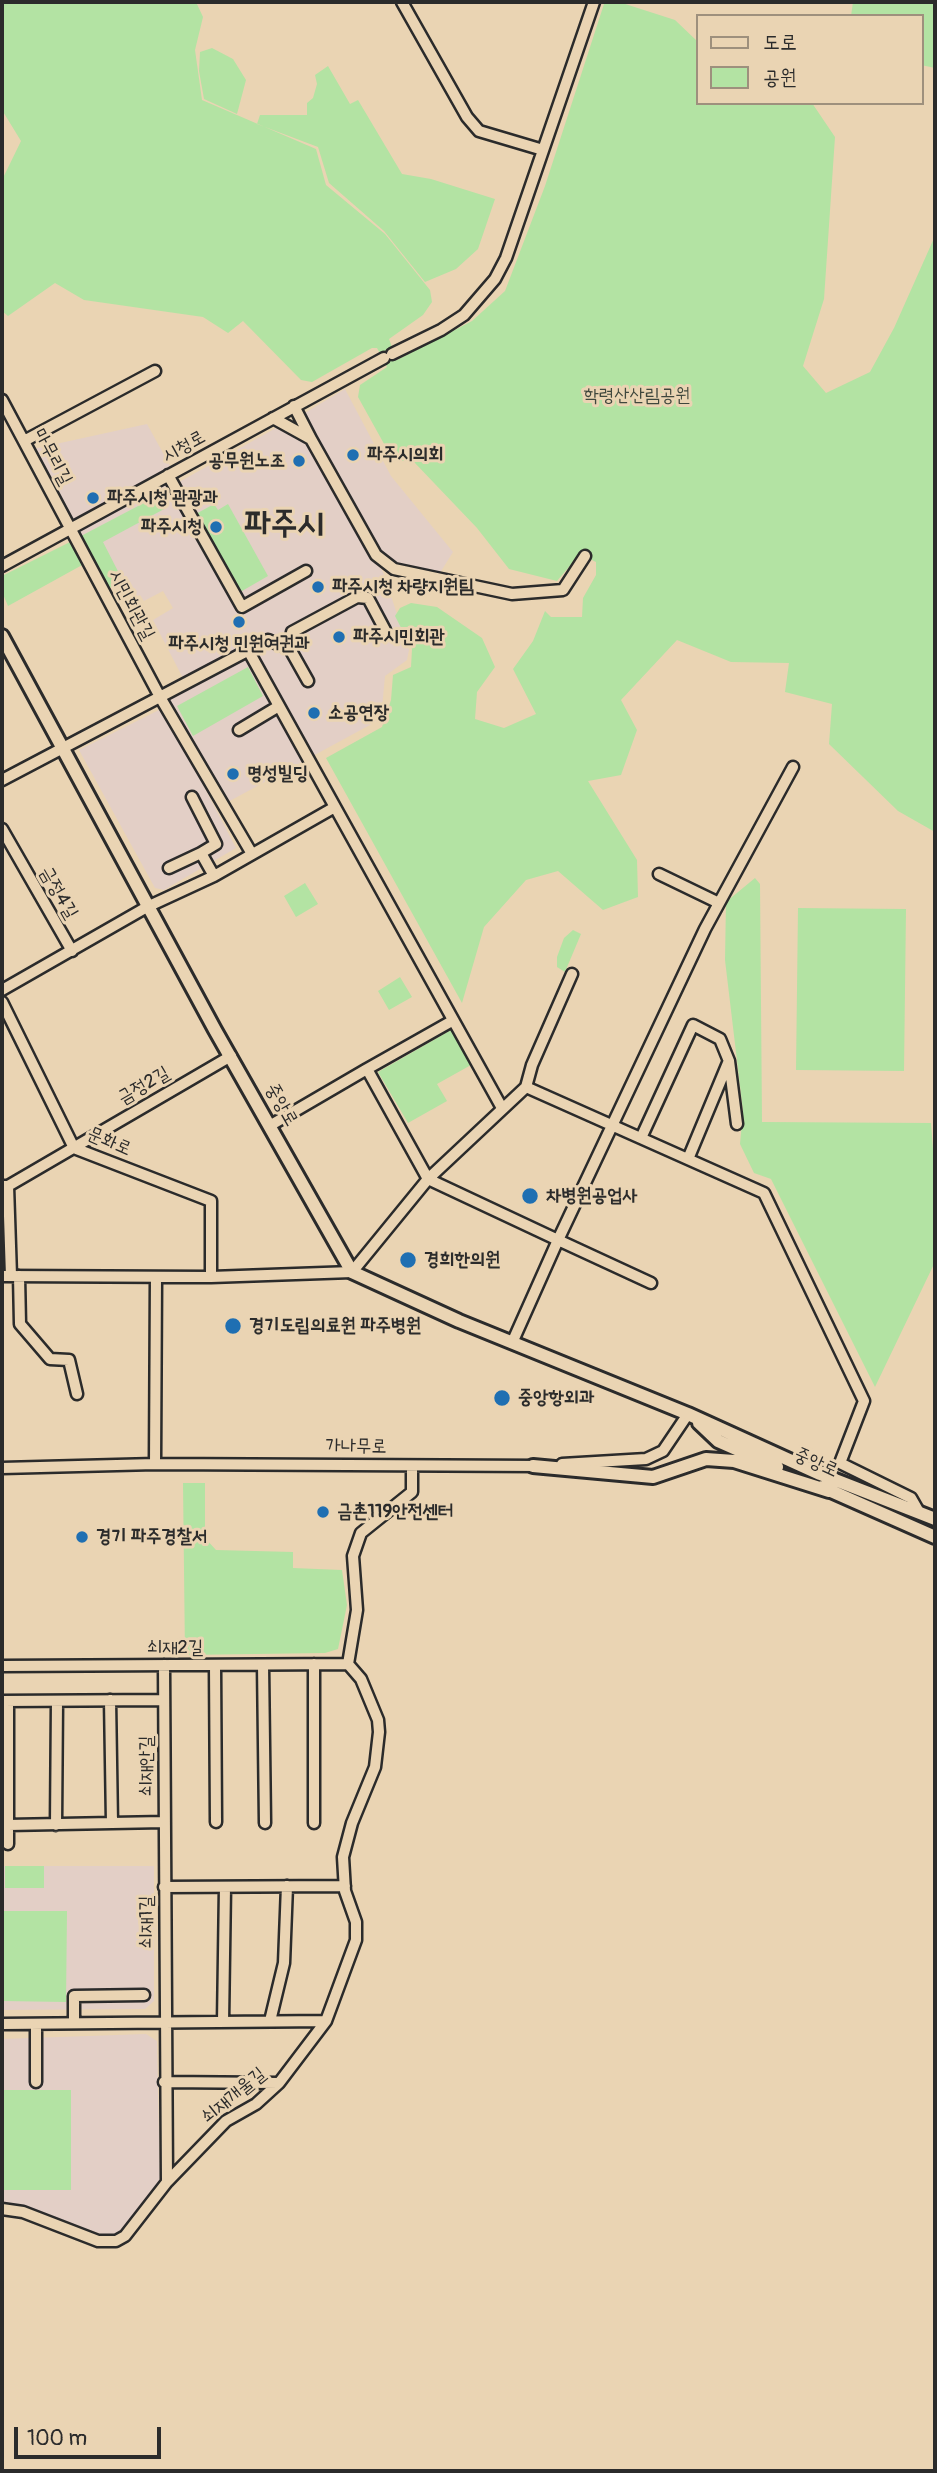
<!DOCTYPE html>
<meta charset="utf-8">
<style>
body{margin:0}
#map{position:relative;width:937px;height:2473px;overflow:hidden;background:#ead4b3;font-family:Pangolin,"Poor Story",sans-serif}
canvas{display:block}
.frame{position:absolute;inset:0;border:4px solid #2b2b2b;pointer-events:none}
.legend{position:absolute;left:696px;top:14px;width:228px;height:91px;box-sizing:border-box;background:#ead4b3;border:2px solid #9e907d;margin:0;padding:9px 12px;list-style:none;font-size:21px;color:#2b2b2b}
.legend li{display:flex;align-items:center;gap:14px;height:35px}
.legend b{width:35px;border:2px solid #9e907d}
.scale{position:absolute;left:14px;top:2427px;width:147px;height:32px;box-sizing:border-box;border:4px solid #2b2b2b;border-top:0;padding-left:9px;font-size:21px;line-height:24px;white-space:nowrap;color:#2b2b2b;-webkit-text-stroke:5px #ead4b3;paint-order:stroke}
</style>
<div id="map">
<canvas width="937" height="2473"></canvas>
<div class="frame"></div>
<ul class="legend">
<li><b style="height:9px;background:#ead4b3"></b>도로</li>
<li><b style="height:19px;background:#b3e3a3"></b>공원</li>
</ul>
<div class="scale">100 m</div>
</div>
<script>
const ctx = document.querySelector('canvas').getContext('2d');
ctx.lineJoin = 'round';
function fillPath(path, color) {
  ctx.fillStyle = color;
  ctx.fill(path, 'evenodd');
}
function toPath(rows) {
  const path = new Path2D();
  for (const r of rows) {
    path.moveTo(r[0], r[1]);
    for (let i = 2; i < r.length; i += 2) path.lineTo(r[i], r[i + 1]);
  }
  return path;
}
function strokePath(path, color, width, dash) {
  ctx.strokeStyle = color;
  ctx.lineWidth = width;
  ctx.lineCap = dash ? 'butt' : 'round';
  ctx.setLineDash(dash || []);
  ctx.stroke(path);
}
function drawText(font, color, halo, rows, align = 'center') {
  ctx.font = font + ' Pangolin,"Poor Story",sans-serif';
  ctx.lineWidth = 6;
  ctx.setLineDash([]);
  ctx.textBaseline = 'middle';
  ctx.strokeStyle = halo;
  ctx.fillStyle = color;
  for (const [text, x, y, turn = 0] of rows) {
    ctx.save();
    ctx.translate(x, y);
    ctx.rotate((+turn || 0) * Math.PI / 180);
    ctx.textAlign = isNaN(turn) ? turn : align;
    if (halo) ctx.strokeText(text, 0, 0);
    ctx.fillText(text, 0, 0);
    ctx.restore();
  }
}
const built = toPath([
 [345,389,391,476,453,552,440,573,401,565,381,553,303,414],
 [147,424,179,482,276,428,308,443,383,572,409,650,407,660,385,676,381,719,226,803,169,698,188,688,153,620,173,608,163,591,144,601,140,595,135,597,129,587,109,585,33,449],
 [163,708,236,848,164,890,155,888,79,750],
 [2,1866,154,1866,154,2001,145,2009,2,2010],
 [146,2034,157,2041,160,2185,124,2231,109,2237,30,2208,2,2202,2,2039]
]);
const green = toPath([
 [2,2,196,2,203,17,195,50,202,100,316,149,326,185,385,234,430,290,432,302,423,315,389,339,397,360,472,321,505,291,545,186,604,4,607,2,619,2,675,20,697,41,697,103,812,103,835,137,824,299,803,366,826,393,870,372,894,328,935,236,935,832,898,811,829,744,832,704,785,692,789,663,731,662,677,640,621,700,637,730,621,775,588,781,637,860,638,897,603,910,558,871,526,880,484,927,462,1003,326,758,382,727,391,700,393,675,411,667,412,649,395,616,400,608,411,603,437,607,482,638,495,667,477,692,475,719,504,728,536,714,513,669,533,641,545,611,551,617,582,617,583,598,596,575,596,562,580,554,557,581,509,569,477,528,414,462,393,460,358,397,360,385,387,367,377,348,372,348,312,382,301,380,243,321,228,333,203,317,84,300,55,283,8,316,2,311,2,180,21,141,2,110],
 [853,2,935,2,935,68,921,65,921,16,851,16],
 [212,48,233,59,246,80,237,114,204,99,199,71,200,52],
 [328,66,350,104,358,100,402,174,431,179,495,199,478,249,456,269,425,282,384,231,329,183,318,147,257,124,260,115,307,115,307,103,313,98,317,84,315,75],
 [159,495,166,508,103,542,123,581,109,588,81,536],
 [214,504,218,510,228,504,268,576,242,591,235,588,194,515],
 [72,541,84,564,8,606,2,592,2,576],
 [248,667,263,696,193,736,177,706],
 [755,878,760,884,762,1122,931,1123,935,1176,935,1262,875,1387,771,1179,754,1173,740,1144,743,1111,725,960,726,902],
 [305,883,318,904,296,917,284,896],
 [798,908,906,909,904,1071,796,1070],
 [573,930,581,934,565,972,557,967,557,957,564,938],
 [400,977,412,997,389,1010,378,991],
 [451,1030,471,1065,437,1084,447,1101,408,1123,378,1072],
 [183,1483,205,1483,205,1538,216,1550,293,1552,293,1568,342,1570,347,1605,338,1649,325,1653,185,1655],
 [5,1866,44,1866,44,1888,5,1888],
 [2,1911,67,1911,66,2002,2,2001],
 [2,2090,71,2090,71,2190,2,2190]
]);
const minor = toPath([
 [402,2,467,117,479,131,543,150],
 [392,354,441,330,464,315,495,279,506,258,594,2],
 [2,400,160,697,252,854],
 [273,418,311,439,294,406],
 [311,439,376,555,394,569,512,594,563,590,585,556],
 [24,441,155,371],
 [168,475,242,607,306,571],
 [2,566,384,358],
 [290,649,292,632,357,597,368,598,385,630],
 [248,650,335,807],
 [239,730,279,706],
 [2,780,268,640,290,649,308,681],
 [192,797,216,844,201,853],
 [2,829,72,951],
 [169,868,201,853,214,876],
 [659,874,719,903],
 [2,990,147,907,214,876,335,807,502,1108],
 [2,1002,74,1148,211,1201,211,1277],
 [367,1069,452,1021],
 [526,1087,764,1193,864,1401,840,1463,911,1498,919,1512],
 [271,1125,367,1069,428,1179,558,1240,705,929,793,767],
 [641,1138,693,1025,720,1039,729,1061,737,1124],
 [688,1159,728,1063],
 [2,1186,8,1186,231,1056],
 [8,1186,11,1276],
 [2,1276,211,1277,352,1272,428,1179,526,1087,532,1065,572,974],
 [19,1276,20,1324,50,1359,69,1360,77,1394],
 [512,1343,558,1240,651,1283],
 [155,1464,156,1277],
 [562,1464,646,1459,663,1451,688,1414],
 [2,1468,155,1464,540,1466],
 [314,1664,314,1823],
 [164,1665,167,2182],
 [215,1665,216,1822],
 [263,1665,265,1823],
 [2,1666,348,1664],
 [110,1700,112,1823],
 [2,1701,164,1700],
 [8,1701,8,1825,164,1822],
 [56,1825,57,1701],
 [8,1844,8,1825],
 [164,1887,345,1886],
 [270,2021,284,1963,287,1886],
 [223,2022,225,1887],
 [74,2023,74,1996,144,1995],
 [2,2024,326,2021],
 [36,2024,36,2082],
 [164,2082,279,2083],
 [2,2209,23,2212,98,2241,116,2241,125,2236,167,2182,226,2121,256,2104,279,2083,326,2021,356,1940,356,1922,345,1891,343,1857,352,1823,375,1767,379,1732,378,1720,361,1679,348,1664,357,1610,353,1556,361,1533,412,1492,412,1466]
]);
const major = toPath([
 [2,636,215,1030,352,1272,459,1321,688,1414,820,1474,935,1519],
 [699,1423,718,1441,777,1467],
 [533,1466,653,1477,706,1459,734,1461,829,1491],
 [822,1487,935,1537]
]);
const markers = [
 [353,455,7,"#1f6fb2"],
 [299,461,7,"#1f6fb2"],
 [93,498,7,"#1f6fb2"],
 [216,527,7,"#1f6fb2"],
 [318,587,7,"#1f6fb2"],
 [239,622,7,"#1f6fb2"],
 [339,637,7,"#1f6fb2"],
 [314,713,7,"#1f6fb2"],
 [233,774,7,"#1f6fb2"],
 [530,1196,9,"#1f6fb2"],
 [408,1260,9,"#1f6fb2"],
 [233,1326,9,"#1f6fb2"],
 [502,1398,9,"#1f6fb2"],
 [323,1512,7,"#1f6fb2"],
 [82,1537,7,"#1f6fb2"]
];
const parkNames = [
 ["학령산산림공원",637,396]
];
const streetNames = [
 ["시청로",184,447,-29],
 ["마무리길",52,457,62],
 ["시민회관길",131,605,62],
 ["금정4길",58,893,60],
 ["금정2길",144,1086,-30],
 ["중앙로",281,1105,60],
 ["문화로",109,1142,23],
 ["가나무로",356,1447,1],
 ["중앙로",816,1463,24],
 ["쇠재2길",175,1648],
 ["쇠재안길",147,1766,-90],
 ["쇠재1길",147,1922,-90],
 ["쇠재개울길",234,2096,-39]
];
const poiNames = [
 ["파주시의회",367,455],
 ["공무원노조",285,461,"right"],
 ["파주시청 관광과",107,498],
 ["파주시청",202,527,"right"],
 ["파주시청 차량지원팀",332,587],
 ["파주시민회관",353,637],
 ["파주시청 민원여권과",239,644,"center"],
 ["소공연장",328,713],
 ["명성빌딩",247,774],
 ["차병원공업사",546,1196],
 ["경희한의원",424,1260],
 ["경기도립의료원 파주병원",249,1326],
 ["중앙항외과",518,1398],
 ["금촌119안전센터",337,1512],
 ["경기 파주경찰서",96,1537]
];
const townNames = [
 ["파주시",284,526]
];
fillPath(built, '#e3cfc6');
fillPath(green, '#b3e3a3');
strokePath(minor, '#2b2b2b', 15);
strokePath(major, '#2b2b2b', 18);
strokePath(minor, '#ead4b3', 10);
strokePath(major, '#ead4b3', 12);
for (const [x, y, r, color] of markers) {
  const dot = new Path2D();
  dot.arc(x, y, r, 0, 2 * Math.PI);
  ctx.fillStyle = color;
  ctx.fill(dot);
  strokePath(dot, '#ead4b3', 2.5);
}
drawText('19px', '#3f473d', '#ead4b3', parkNames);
drawText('19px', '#2b2b2b', '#ead4b3', streetNames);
drawText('bold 19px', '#2b2b2b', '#ead4b3', poiNames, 'left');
drawText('bold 33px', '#2b2b2b', '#ead4b3', townNames);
</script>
